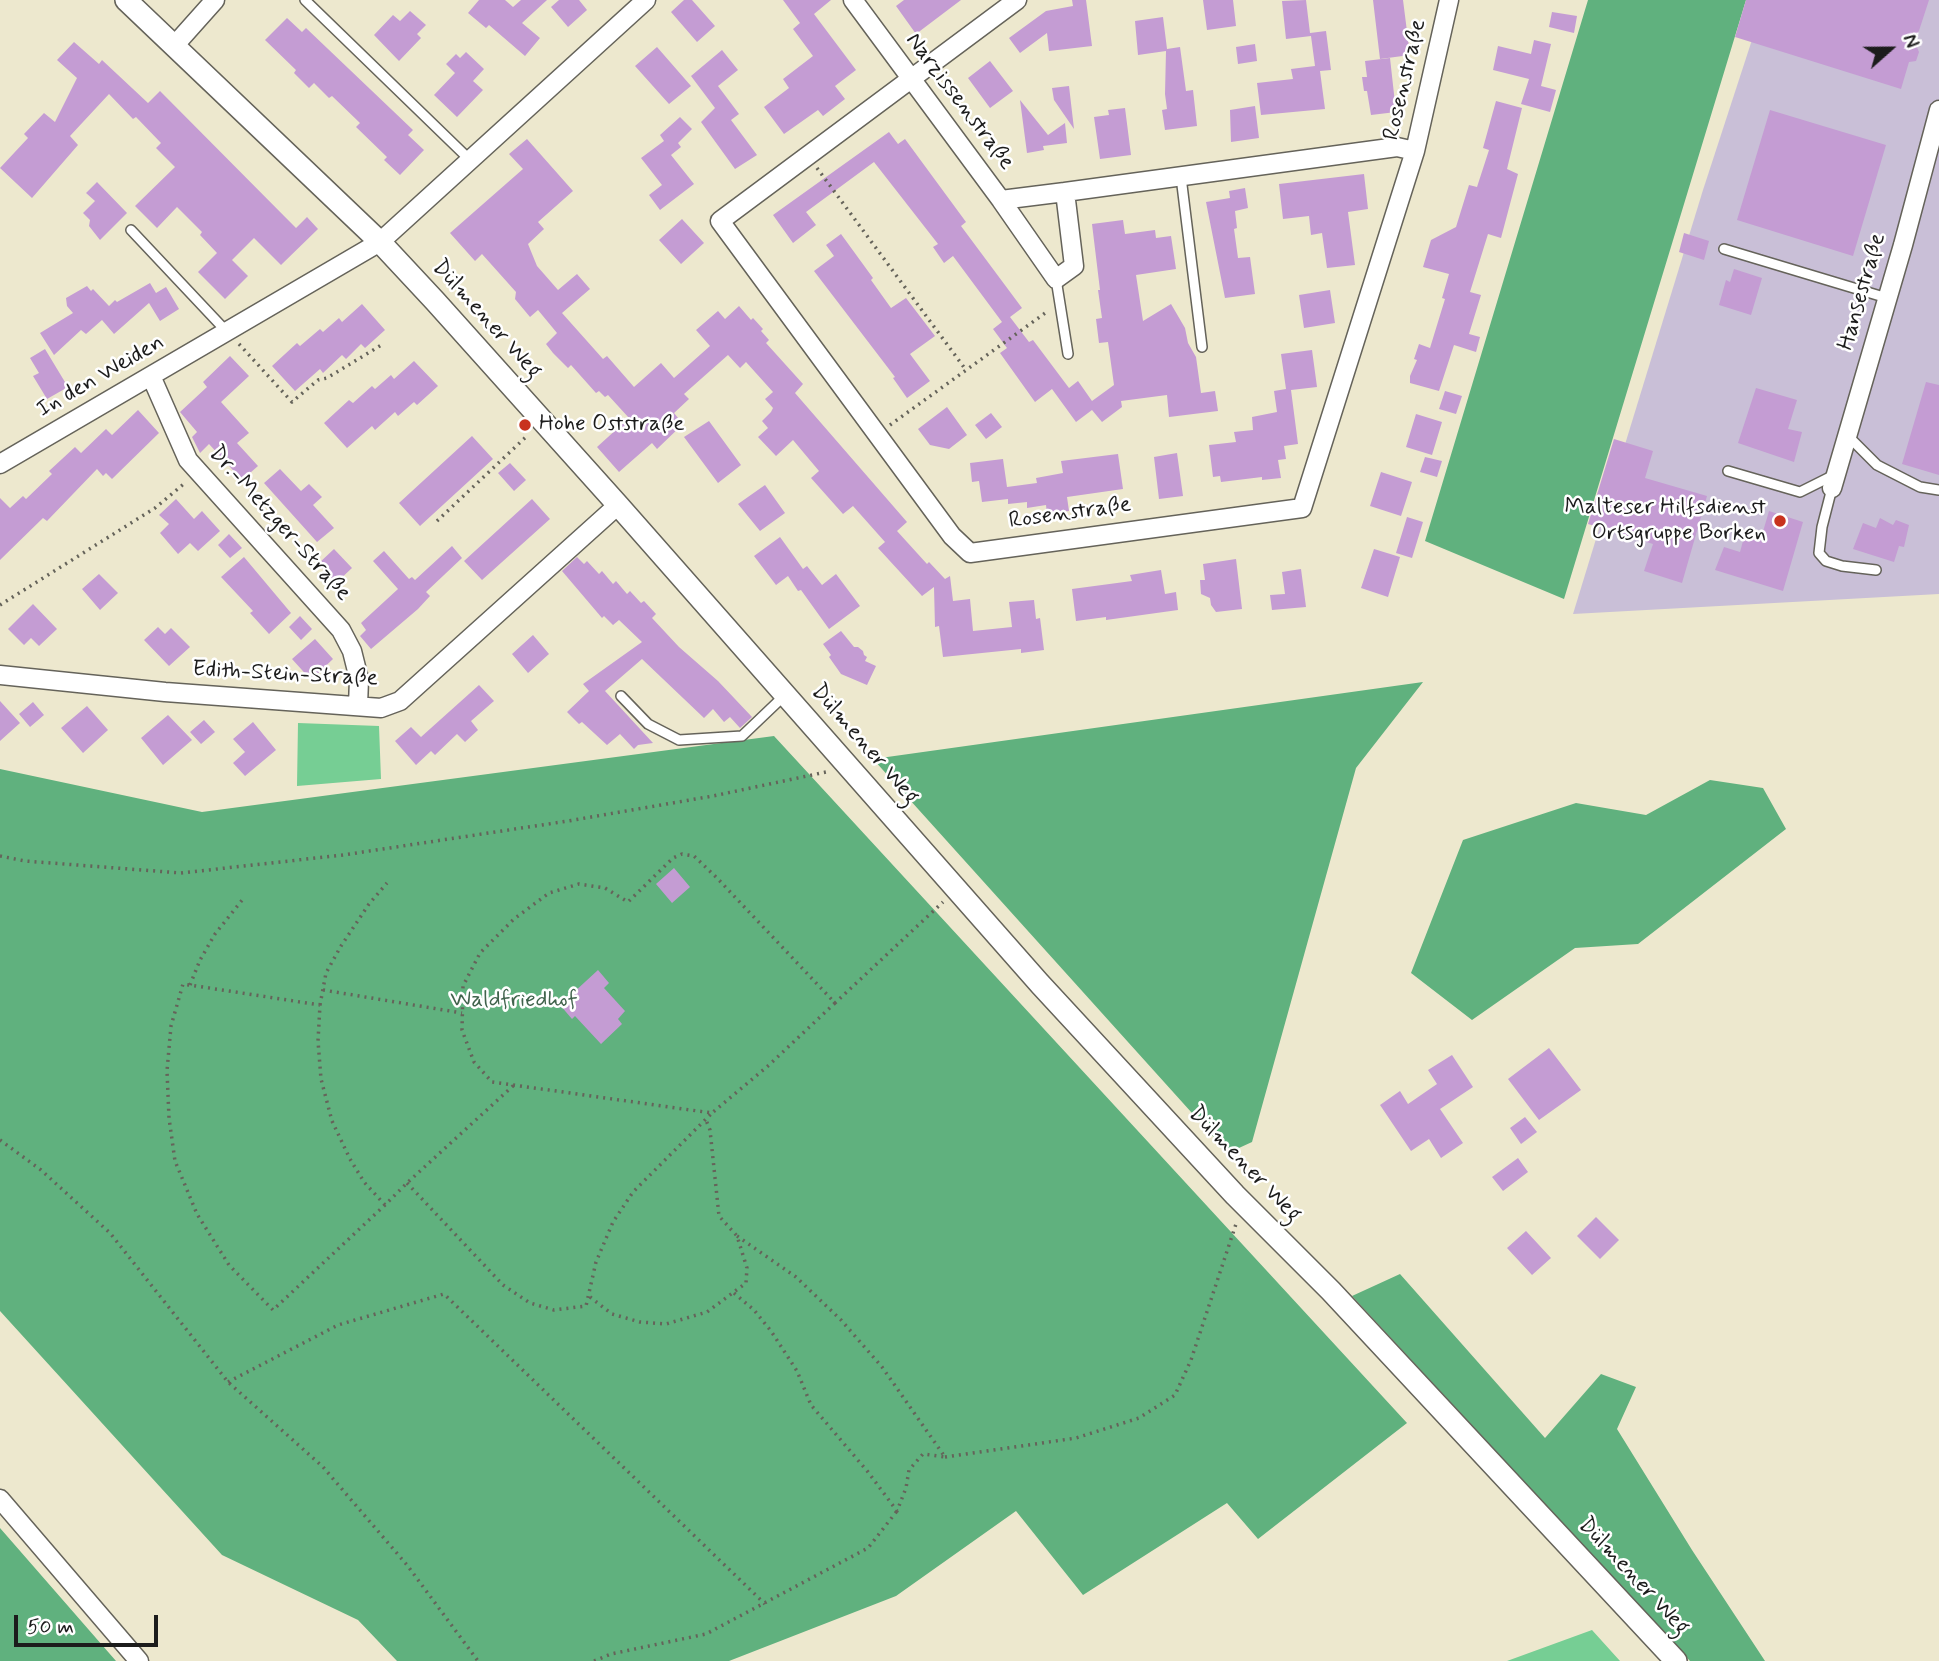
<!DOCTYPE html>
<meta charset="utf-8">
<style>
body{margin:0}
#map{position:relative;width:1939px;height:1661px;overflow:hidden;background:#ede8ce;font-family:Mynerve,sans-serif}
canvas{display:block}
.north{position:absolute;left:1855px;top:14px;width:70px;height:70px;-webkit-text-stroke:5px #fff;paint-order:stroke;rotate:69deg;font-size:19px;font-weight:700;line-height:28px;text-align:center;color:#1c1c1c}
.north::after{content:'';display:block;margin:auto;width:24px;height:32px;background:#1c1c1c;clip-path:polygon(50% 0,100% 100%,50% 72%,0 100%)}
.scale{position:absolute;left:14px;top:1615px;width:144px;height:32px;box-sizing:border-box;border:4px solid #1c1c1c;border-top:0;padding-left:9px;font-size:21px;line-height:24px;white-space:nowrap;color:#1c1c1c;-webkit-text-stroke:5px #fff;paint-order:stroke}
</style>
<div id="map">
<canvas width="1939" height="1661"></canvas>
<div class="north">N</div>
<div class="scale">50 m</div>
</div>
<script>
const ctx = document.querySelector('canvas').getContext('2d');
ctx.lineJoin = 'round';
function fillPath(path, color) {
  ctx.fillStyle = color;
  ctx.fill(path, 'evenodd');
}
function toPath(rows) {
  const path = new Path2D();
  for (const r of rows) {
    path.moveTo(r[0], r[1]);
    for (let i = 2; i < r.length; i += 2) path.lineTo(r[i], r[i + 1]);
  }
  return path;
}
function strokePath(path, color, width, dash) {
  ctx.strokeStyle = color;
  ctx.lineWidth = width;
  ctx.lineCap = dash ? 'butt' : 'round';
  ctx.setLineDash(dash || []);
  ctx.stroke(path);
}
function drawText(font, color, halo, rows, align = 'center') {
  ctx.font = font + ' Mynerve,sans-serif';
  ctx.lineWidth = 5;
  ctx.setLineDash([]);
  ctx.textBaseline = 'middle';
  ctx.strokeStyle = halo;
  ctx.fillStyle = color;
  for (const [text, x, y, turn = 0] of rows) {
    ctx.save();
    ctx.translate(x, y);
    ctx.rotate((+turn || 0) * Math.PI / 180);
    ctx.textAlign = isNaN(turn) ? turn : align;
    if (halo) ctx.strokeText(text, 0, 0);
    ctx.fillText(text, 0, 0);
    ctx.restore();
  }
}
const industrial = toPath([
 [1765,0,1939,0,1939,594,1573,614,1703,190]
]);
const green = toPath([
 [298,723,379,726,381,779,297,786],
 [1592,1630,1620,1661,1507,1661]
]);
const forest = toPath([
 [1588,0,1746,0,1564,599,1425,541],
 [1423,682,1356,768,1252,1142,1228,1153,873,759],
 [774,736,1407,1423,1258,1539,1227,1503,1083,1595,1016,1511,896,1596,729,1661,397,1661,358,1620,222,1555,0,1311,0,769,202,812],
 [1710,780,1763,788,1786,829,1638,944,1575,948,1472,1020,1411,973,1463,840,1576,803,1646,815],
 [1400,1274,1545,1438,1601,1374,1636,1387,1617,1429,1692,1550,1765,1661,1690,1661,1352,1296],
 [0,1528,116,1661,0,1661]
]);
const building = toPath([
 [479,0,505,0,513,7,521,0,547,0,522,23,540,38,525,56,489,25,486,28,468,13],
 [559,0,579,0,587,10,568,27,551,7],
 [684,0,692,0,715,26,697,42,671,12],
 [783,0,831,0,814,14,856,70,835,86,845,99,823,116,818,110,784,134,764,107,789,88,783,79,813,56,793,29,800,23],
 [904,0,961,0,916,34,896,6],
 [1072,0,1086,0,1092,46,1049,51,1047,33,1020,53,1009,38,1046,11,1073,6],
 [1203,0,1233,0,1236,26,1207,30],
 [1306,0,1310,33,1326,31,1331,70,1320,71,1325,109,1261,115,1257,83,1293,79,1291,69,1315,66,1311,36,1286,39,1282,1],
 [1373,0,1403,0,1410,55,1380,59],
 [1746,0,1929,0,1915,43,1919,52,1916,61,1909,62,1901,89,1735,37],
 [410,11,426,25,417,34,421,38,399,61,374,35,393,15,400,21],
 [1552,12,1577,16,1574,33,1549,27],
 [1163,17,1167,49,1180,47,1186,91,1193,90,1197,126,1165,130,1162,110,1167,109,1165,94,1166,51,1138,55,1135,21],
 [287,18,302,32,306,28,413,130,408,135,424,150,400,175,384,160,387,157,356,127,360,123,332,96,329,98,314,83,309,88,294,73,296,70,265,40],
 [1534,40,1551,44,1541,86,1556,90,1550,112,1521,104,1529,79,1493,70,1498,46,1531,54],
 [74,42,99,64,102,60,148,103,160,91,296,228,307,217,318,229,281,265,254,238,232,260,248,276,225,299,198,272,217,253,200,235,202,232,177,207,157,228,135,206,175,167,156,148,161,143,136,117,133,119,109,94,70,136,78,145,32,198,0,168,28,138,24,134,44,113,55,122,77,78,57,60],
 [1255,44,1257,61,1238,64,1236,47],
 [657,47,691,86,669,104,635,66],
 [722,50,738,70,718,86,739,114,731,120,757,155,735,169,701,122,715,108,691,76],
 [466,52,484,69,473,81,483,90,457,117,434,95,455,73,446,64,456,54,460,58],
 [1390,58,1396,112,1371,115,1367,91,1364,91,1362,77,1367,77,1365,61],
 [990,61,1013,91,990,108,968,78],
 [1069,86,1074,129,1054,100,1052,88],
 [1020,100,1048,135,1065,123,1067,143,1043,146,1044,150,1027,153],
 [1496,101,1522,108,1507,169,1518,174,1501,238,1488,234,1470,292,1481,295,1469,334,1480,337,1476,352,1454,345,1439,391,1410,383,1410,376,1417,360,1414,359,1419,344,1430,348,1445,299,1442,298,1449,274,1423,267,1431,240,1456,227,1469,185,1477,187,1489,150,1483,148],
 [1255,106,1259,138,1231,142,1230,110],
 [1125,108,1131,155,1100,159,1094,117,1109,115,1108,110],
 [1770,110,1886,145,1853,256,1737,220],
 [680,117,692,129,678,143,681,147,671,155,694,184,660,210,649,195,662,185,641,158,664,141,660,135],
 [889,132,898,144,905,139,966,222,961,226,1022,308,1010,317,1029,342,1033,340,1069,388,1078,381,1092,401,1114,385,1108,342,1099,343,1096,319,1102,318,1098,290,1100,290,1092,224,1123,220,1125,234,1155,230,1156,238,1171,236,1176,269,1136,275,1143,321,1171,304,1185,328,1188,343,1196,357,1201,393,1215,391,1218,411,1169,417,1167,395,1121,401,1122,407,1102,422,1092,410,1076,422,1052,389,1035,402,1000,353,1007,348,993,329,1002,322,953,256,944,263,933,247,938,244,874,162,806,212,816,225,793,243,773,215],
 [527,139,573,191,538,222,544,229,528,244,537,266,558,290,577,274,590,289,562,313,603,359,607,356,634,387,661,363,674,378,710,346,696,330,718,311,725,319,739,306,751,320,753,318,763,329,761,331,769,340,766,343,803,384,795,393,907,522,897,531,927,564,929,562,945,579,950,576,953,601,970,599,973,631,1012,627,1009,602,1034,600,1036,619,1040,618,1044,650,1021,653,1021,649,943,657,939,626,935,627,934,587,922,596,878,548,885,542,853,506,843,514,811,478,819,471,793,440,776,456,758,437,768,428,762,421,771,412,773,408,765,399,773,392,746,362,740,368,728,355,684,394,689,399,674,413,683,424,657,449,652,443,619,472,597,447,629,418,608,395,605,397,599,391,596,393,571,365,568,368,553,353,546,344,557,333,538,310,530,317,515,299,516,292,482,254,475,261,450,233,523,169,509,154],
 [1364,174,1368,209,1348,212,1355,265,1327,268,1322,233,1311,235,1309,216,1283,219,1279,184],
 [97,182,127,213,100,240,89,226,90,220,83,213,95,201,86,193],
 [1245,188,1248,208,1235,211,1237,228,1234,229,1238,258,1250,257,1255,294,1225,298,1206,202,1230,198,1229,191],
 [682,219,704,243,681,264,659,240],
 [1684,233,1709,241,1704,260,1679,252],
 [841,234,873,278,871,280,891,308,906,298,935,336,910,354,930,381,907,398,893,378,895,377,814,271,834,256,826,245],
 [1734,269,1762,278,1751,315,1719,305,1726,280,1730,282],
 [150,283,156,293,166,287,179,309,160,321,149,303,114,334,102,320,86,334,81,330,54,355,40,333,73,313,67,306,66,298,87,286,91,291,93,289,109,306,115,300,117,302],
 [1330,290,1335,323,1304,328,1299,295],
 [362,304,385,330,365,348,361,344,346,359,342,355,323,373,320,369,295,391,272,366,297,343,300,346,320,329,323,332,339,318,342,322],
 [45,349,68,387,47,399,33,376,39,373,30,358],
 [1312,350,1317,387,1291,390,1298,444,1284,446,1286,459,1278,460,1281,478,1262,480,1262,477,1221,482,1220,476,1213,477,1209,445,1236,442,1234,432,1253,430,1252,417,1277,412,1274,391,1286,389,1281,354],
 [230,356,249,376,221,402,249,433,237,443,258,466,242,480,209,444,200,453,192,437,197,432,180,412,207,387,203,382],
 [414,361,438,386,417,405,414,402,398,416,395,412,375,430,372,426,347,448,324,423,349,400,353,403,372,386,375,389,391,375,394,379],
 [1926,382,1939,385,1939,475,1902,464],
 [1756,388,1797,400,1788,429,1802,432,1794,462,1738,443],
 [1445,391,1462,396,1456,414,1439,409],
 [947,407,967,435,949,449,930,445,918,429],
 [138,410,159,433,112,479,106,473,103,476,97,469,47,521,43,518,0,560,0,498,10,508,23,496,26,499,52,474,49,471,75,447,81,453,106,429,112,435],
 [991,413,1002,427,986,439,975,425],
 [1416,414,1442,422,1432,455,1406,447],
 [709,421,741,465,718,483,684,437],
 [472,436,493,459,420,526,399,503],
 [1614,439,1653,451,1645,478,1707,496,1682,583,1644,571,1653,544,1588,524],
 [1177,453,1183,496,1159,499,1154,457],
 [1118,454,1123,489,1067,497,1069,511,1047,514,1046,505,1027,508,1027,502,1008,504,1008,499,982,502,979,481,972,482,970,463,1003,459,1007,487,1037,483,1036,478,1063,473,1061,461],
 [1425,457,1442,461,1437,477,1420,472],
 [510,463,526,480,514,491,498,473],
 [280,469,301,491,309,484,322,497,313,505,334,528,317,542,264,483],
 [1381,472,1412,482,1401,516,1370,506],
 [765,485,785,513,760,531,738,504],
 [176,499,194,519,202,511,220,531,198,551,190,543,178,554,160,533,169,524,159,515],
 [532,499,550,519,482,580,464,561],
 [1769,511,1803,522,1783,591,1715,570,1724,547,1740,552,1746,530,1762,535],
 [1407,517,1423,522,1412,558,1396,553],
 [1880,518,1893,525,1896,520,1909,525,1904,547,1899,546,1894,562,1853,549,1863,523,1876,528],
 [229,534,242,548,230,558,218,545],
 [780,537,803,569,807,566,822,585,836,574,860,606,829,629,801,590,798,591,788,576,776,585,754,556],
 [452,546,462,558,426,592,430,596,418,609,371,649,360,636,366,630,361,623,398,589,373,561,384,551,409,579,412,577,415,580],
 [334,549,352,568,336,583,318,564],
 [1374,549,1400,557,1388,597,1361,588],
 [244,557,291,613,269,634,250,613,253,611,221,577],
 [577,557,584,564,587,561,599,574,602,571,613,584,616,581,627,594,630,591,641,603,644,601,656,614,652,618,679,647,718,681,752,717,740,728,730,717,724,722,713,709,704,718,642,659,605,691,653,743,638,745,634,749,620,734,607,745,582,722,579,724,567,712,589,691,583,684,642,642,619,620,613,625,604,616,602,618,562,571],
 [1236,559,1242,609,1216,612,1211,605,1210,598,1201,594,1200,580,1205,580,1203,564],
 [1301,569,1306,607,1272,610,1270,595,1285,594,1282,572],
 [1161,570,1165,594,1176,592,1178,610,1106,620,1106,617,1076,621,1072,589,1132,581,1130,575],
 [99,574,118,593,100,610,82,589],
 [33,604,57,629,39,646,31,638,24,645,8,629],
 [300,616,312,629,301,640,289,627],
 [158,627,165,634,171,628,190,647,169,666,144,640],
 [841,631,854,647,858,647,863,651,864,655,867,657,865,661,876,666,867,685,841,674,829,657,831,655,823,644],
 [533,635,549,654,528,673,512,654],
 [315,639,333,659,311,680,292,659],
 [479,685,494,701,471,721,478,730,465,742,457,734,435,755,431,751,416,765,395,741,411,727,421,737],
 [0,701,20,723,0,741],
 [33,702,44,715,30,727,19,714],
 [87,706,108,730,83,753,61,728],
 [168,715,192,740,163,765,141,738],
 [204,720,215,732,201,744,190,732],
 [253,722,276,750,245,776,233,763,245,752,233,739],
 [674,868,690,887,672,903,656,884],
 [598,970,609,983,604,988,625,1011,618,1019,622,1024,601,1044,575,1016,572,1019,560,1005],
 [1549,1048,1581,1090,1539,1120,1508,1079],
 [1452,1055,1473,1087,1440,1109,1463,1143,1441,1158,1429,1139,1411,1151,1380,1105,1400,1091,1408,1104,1437,1084,1428,1070],
 [1525,1117,1537,1132,1521,1144,1510,1128],
 [1518,1158,1528,1172,1503,1191,1492,1177],
 [1596,1217,1619,1240,1600,1259,1577,1236],
 [1526,1231,1551,1258,1532,1275,1507,1248]
]);
const path = toPath([
 [817,168,966,370],
 [239,344,292,402,318,380,327,378,383,344],
 [890,425,1048,311],
 [437,521,528,435],
 [0,605,155,508,186,482],
 [0,856,25,861,181,873,343,855,568,821,713,796,826,772],
 [190,985,200,960,215,934,243,899],
 [323,990,462,1013],
 [835,1003,769,1065,712,1113,492,1082,474,1062,462,1030,463,986,480,953,514,919,549,893,579,884,605,888,628,902,673,858,682,854,694,856,717,878,835,1003,943,902],
 [320,1005,326,973,341,946,369,904,387,883],
 [0,1140,41,1170,110,1233,228,1382,323,1467,407,1565,478,1661],
 [407,1183,503,1285,530,1303,554,1310,586,1306,596,1262,613,1222,633,1192,712,1113],
 [385,1205,364,1182,350,1159,332,1121,321,1079,318,1041,320,1005,183,984,171,1026,167,1071,169,1118,175,1161,197,1214,229,1265,273,1310,385,1205,407,1183,514,1085],
 [734,1293,754,1310,771,1331,797,1371,811,1405,868,1472,897,1511,906,1488,909,1470,923,1454,945,1457,882,1367,841,1320,796,1277,737,1236],
 [590,1297,612,1314,640,1322,666,1324,707,1312,746,1283,747,1268,737,1236,719,1216,710,1130,706,1120],
 [228,1382,338,1325,444,1294,765,1604],
 [945,1457,1076,1438,1139,1418,1175,1395,1191,1360,1236,1224],
 [594,1661,611,1654,706,1634,868,1548,897,1511]
]);
const service = toPath([
 [305,0,469,159],
 [1181,177,1202,347],
 [131,230,227,332],
 [1724,249,1887,298],
 [1056,279,1068,354],
 [1847,435,1877,465,1920,487,1939,490],
 [1728,471,1800,492,1834,475],
 [1832,488,1822,527,1819,553,1826,561,1842,566,1876,570],
 [621,696,648,724,679,740,742,736,785,695]
]);
const minor = toPath([
 [853,0,1001,200,1056,279,1074,266,1065,192,1001,200],
 [1017,0,720,221,952,536,970,553,1302,508,1415,151,1449,0],
 [174,46,215,0],
 [1065,192,1397,147,1415,151],
 [151,376,188,460,341,630,352,651,359,679,358,706],
 [0,464,380,242,646,0],
 [1832,488,1903,245,1939,110],
 [0,675,165,692,381,708,400,701,618,505],
 [0,1499,139,1661]
]);
const tertiary = toPath([
 [126,0,380,242,435,301,618,505,1040,984,1235,1195,1331,1291,1676,1661]
]);
const markers = [
 [525,425,7,"#c8321e"],
 [1780,521,7,"#c8321e"]
];
const streetNames = [
 ["Rosenstraße",1406,80,-77],
 ["Narzissenstraße",959,102,53],
 ["Hansestraße",1863,292,-74],
 ["Dülmener Weg",486,320,48],
 ["In den Weiden",101,377,-30],
 ["Rosenstraße",1070,514,-8],
 ["Dr.-Metzger-Straße",279,524,48],
 ["Edith-Stein-Straße",285,675,3],
 ["Dülmener Weg",864,745,49],
 ["Dülmener Weg",1244,1165,46],
 ["Dülmener Weg",1633,1577,47]
];
const poiNames = [
 ["Hohe Oststraße",539,425],
 ["Malteser Hilfsdienst",1766,508,"right"],
 ["Ortsgruppe Borken",1766,534,"right"]
];
const parkNames = [
 ["Waldfriedhof",514,1001]
];
fillPath(industrial, '#c9bfd7');
fillPath(green, '#76ce94');
fillPath(forest, '#60b17e');
fillPath(building, '#c49cd3');
strokePath(service, '#65635a', 12);
strokePath(minor, '#65635a', 21);
strokePath(tertiary, '#65635a', 24);
strokePath(path, '#65635a', 3.5, [2, 5]);
strokePath(service, '#fff', 9);
strokePath(minor, '#fff', 18);
strokePath(tertiary, '#fff', 21);
for (const [x, y, r, color] of markers) {
  const dot = new Path2D();
  dot.arc(x, y, r, 0, 2 * Math.PI);
  ctx.fillStyle = color;
  ctx.fill(dot);
  strokePath(dot, '#fff', 2.5);
}
drawText('23px', '#1c1c1c', '#fff', streetNames);
drawText('23px', '#1c1c1c', '#fff', poiNames, 'left');
drawText('23px', '#40634c', '#fff', parkNames);
</script>
